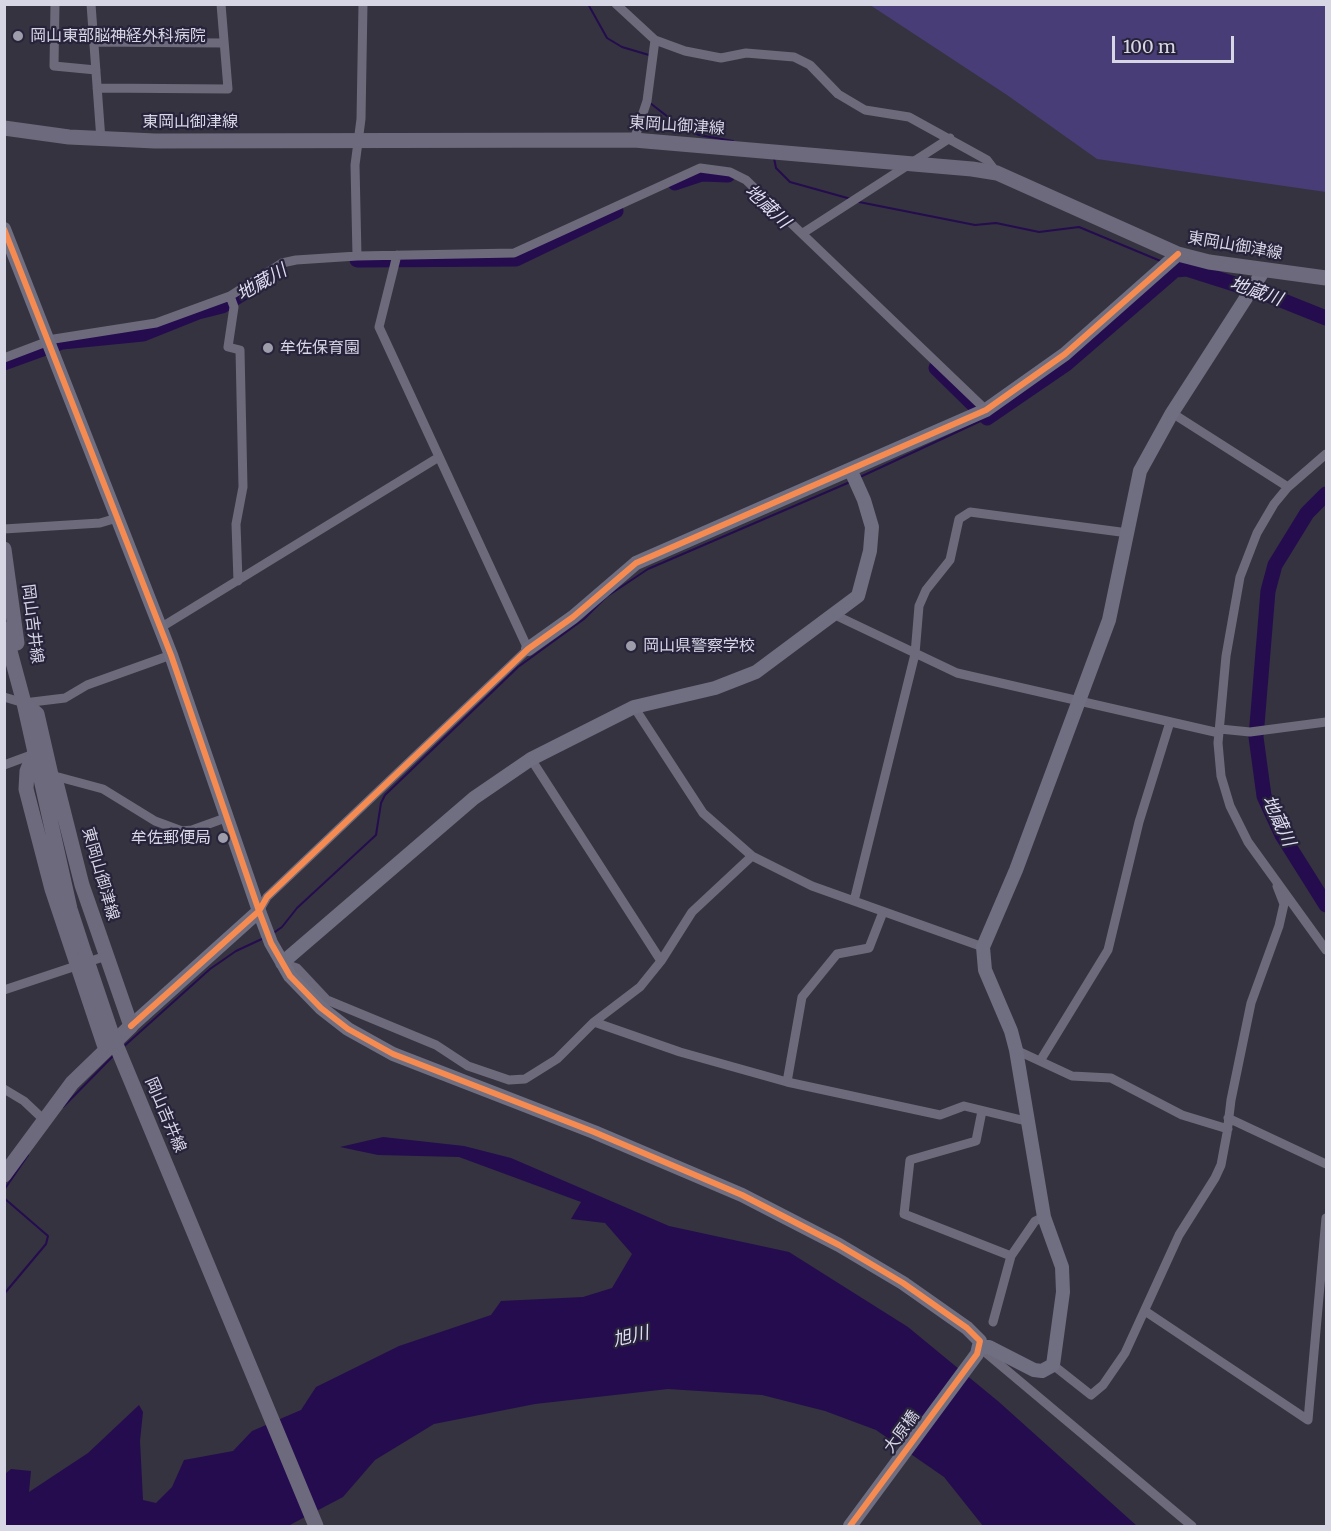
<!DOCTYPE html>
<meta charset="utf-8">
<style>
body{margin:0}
#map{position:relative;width:1331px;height:1531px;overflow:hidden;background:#353340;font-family:Merriweather,serif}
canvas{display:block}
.frame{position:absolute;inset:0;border:6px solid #d7d6e5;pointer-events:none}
.scale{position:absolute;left:1112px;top:36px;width:122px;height:27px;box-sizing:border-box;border:3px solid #d7d6e5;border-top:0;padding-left:8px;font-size:18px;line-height:21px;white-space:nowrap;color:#d7d6e5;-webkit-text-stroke:4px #27233b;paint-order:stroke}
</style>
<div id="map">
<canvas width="1331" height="1531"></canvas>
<div class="frame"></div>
<div class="scale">100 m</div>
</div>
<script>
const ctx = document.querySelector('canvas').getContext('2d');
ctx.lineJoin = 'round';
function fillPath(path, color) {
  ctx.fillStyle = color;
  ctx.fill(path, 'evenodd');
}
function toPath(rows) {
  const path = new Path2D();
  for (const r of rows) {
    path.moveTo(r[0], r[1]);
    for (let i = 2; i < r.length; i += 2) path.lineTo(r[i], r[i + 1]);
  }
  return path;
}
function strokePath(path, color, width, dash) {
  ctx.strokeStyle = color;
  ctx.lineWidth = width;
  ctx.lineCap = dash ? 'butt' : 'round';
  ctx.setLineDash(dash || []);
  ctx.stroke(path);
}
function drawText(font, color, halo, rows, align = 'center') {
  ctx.font = font + ' Merriweather,"Noto Sans JP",serif';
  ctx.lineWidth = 4.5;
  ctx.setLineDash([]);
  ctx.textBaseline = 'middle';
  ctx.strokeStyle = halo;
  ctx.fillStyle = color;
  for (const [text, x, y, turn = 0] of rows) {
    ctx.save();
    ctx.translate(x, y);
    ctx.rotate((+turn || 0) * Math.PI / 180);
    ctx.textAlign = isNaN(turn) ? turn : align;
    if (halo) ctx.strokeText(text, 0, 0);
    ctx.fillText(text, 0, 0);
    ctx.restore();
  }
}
const green = toPath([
 [870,5,1326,5,1326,192,1097,159,1007,95]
]);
const water = toPath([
 [383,1137,464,1146,511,1158,669,1226,789,1252,908,1327,999,1402,1137,1526,983,1526,944,1477,876,1430,825,1411,762,1395,668,1389,535,1404,434,1424,375,1460,343,1497,288,1526,5,1526,5,1474,11,1469,31,1471,29,1492,88,1453,139,1405,143,1412,140,1441,143,1500,156,1503,172,1487,184,1460,233,1451,252,1431,301,1410,316,1387,399,1346,491,1315,501,1301,583,1297,612,1288,632,1254,605,1223,571,1219,581,1202,459,1157,378,1155,340,1147]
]);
const stream = toPath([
 [588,4,607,38,622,47,649,55],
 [650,103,681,127,699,135,733,141],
 [774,158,776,168,790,182,851,199],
 [859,202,975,225,996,223,1039,232,1079,227,1163,262],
 [1170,266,1175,270],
 [860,477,987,418],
 [272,934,282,927,297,908,376,835,381,803,385,795,518,667,584,619,606,597,648,569,850,482],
 [122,1048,210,969,236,951,264,938],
 [63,1107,114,1055],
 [4,1190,28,1155],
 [4,1198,48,1236,46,1244,4,1294]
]);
const river = toPath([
 [675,183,702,174,728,175],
 [357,260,516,259,616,211],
 [4,363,62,342,143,334,198,312,222,306,245,292],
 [936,368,987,418,1066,364,1175,270,1187,269,1266,294,1326,318],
 [1326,494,1307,513,1275,565,1268,591,1256,737,1264,796,1282,835,1326,905]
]);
const street = toPath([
 [55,4,54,66,96,70],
 [91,4,101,140],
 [616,4,655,40,685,51,721,58,746,53,794,57,810,65,838,94,865,110,909,117,987,160,997,173],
 [94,42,222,43],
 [97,88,228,89,221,4],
 [634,140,647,101,655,40],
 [803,233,950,138],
 [357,256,355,165,361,119,363,4],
 [230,296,234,307,228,347,240,350,243,487,236,524,238,581],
 [4,358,54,339,156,323,230,296,282,263,296,260,357,256,514,253,700,168,730,172,746,180,986,410],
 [1172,413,1288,487],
 [1326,454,1288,487,1274,504,1257,533,1240,577,1226,656,1218,743,1221,776,1230,806,1248,842,1326,950],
 [4,529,100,523,117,518],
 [835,615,957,673,1219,733],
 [160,628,439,457],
 [4,697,24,703,65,698,87,685,171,655],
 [634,707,703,813,752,856,812,886,983,947],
 [1220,729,1250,732,1326,722],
 [531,759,661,961],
 [4,765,34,754],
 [51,775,103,789,155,821,182,831,192,830,228,817],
 [854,901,915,654,919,606,926,590,950,560,959,519,970,512,1128,533],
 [259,911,267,897,528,649,379,327,397,255],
 [282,963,297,968,327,1000,436,1045,468,1066,509,1080,525,1079,557,1059,594,1022,640,987,661,961,692,912,752,856],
 [4,990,106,956],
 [594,1022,680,1052,787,1082,940,1115,964,1106,1026,1121],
 [1016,1050,1072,1076,1111,1078,1182,1115,1228,1129],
 [1040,1061,1108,950,1139,822,1170,722],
 [787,1082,802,997,837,954,869,948,883,912],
 [4,1089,24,1101,43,1119],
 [982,1111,976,1141,910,1160,904,1214,1011,1256],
 [1228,1118,1326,1164],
 [1145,1311,1308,1420,1326,1218],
 [993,1322,1011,1256,1035,1221,1044,1217],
 [979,1347,1192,1526],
 [1053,1365,1091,1395,1103,1385,1125,1353,1179,1235,1215,1178,1221,1165,1227,1133,1231,1100,1251,1003,1279,926,1284,904,1277,886]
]);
const secondary = toPath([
 [4,229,171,655,259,911,271,943,290,976,321,1008,348,1029,393,1054,594,1132,742,1195,839,1245,903,1283,967,1328,980,1341,977,1354,850,1526],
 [528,649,573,617,636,563,986,410,1065,354,1178,254],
 [282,963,474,798,531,759,634,707,715,688,756,672,858,596,870,551,872,527,864,500,851,471],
 [131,1026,259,911],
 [979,1347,989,1347,1034,1370,1042,1371,1053,1365,1063,1292,1062,1267,1044,1217,1016,1050,1011,1031,985,970,983,947,1016,870,1109,620,1140,471,1172,413,1264,270]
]);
const primary = toPath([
 [4,128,69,137,155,141,634,140,972,169,997,173,1178,254,1209,262,1326,278],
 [4,549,17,643],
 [4,629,24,703,70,909,85,955],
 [34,754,27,771,26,789,52,889,106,1050],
 [4,1175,72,1083,131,1026,82,885,57,786,51,775,37,714,24,703]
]);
const primaryBridge = toPath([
 [85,955,112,1035,316,1526]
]);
const cycleway = toPath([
 [4,229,171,655,259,911,271,943,290,976,321,1008,348,1029,393,1054,594,1132,742,1195,839,1245,903,1283,967,1328,980,1341,977,1354,850,1526],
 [131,1026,259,911,267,897,528,649,573,617,636,563,986,410,1065,354,1178,254]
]);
const markers = [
 [18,36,6,"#9e9dab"],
 [268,348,6,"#9e9dab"],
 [631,646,6,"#9e9dab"],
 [223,838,6,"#9e9dab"]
];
const poiNames = [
 ["岡山東部脳神経外科病院",30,36],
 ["牟佐保育園",280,348],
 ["岡山県警察学校",643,646],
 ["牟佐郵便局",211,838,"right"]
];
const streetNames = [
 ["東岡山御津線",190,122],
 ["東岡山御津線",677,126,4],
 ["東岡山御津線",1235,246,10],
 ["岡山吉井線",32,624,83],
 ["東岡山御津線",100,874,74],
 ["岡山吉井線",165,1115,67],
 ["大原橋",902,1432,-54]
];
const waterNames = [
 ["地蔵川",767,207,43],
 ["地蔵川",262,283,-30],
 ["地蔵川",1256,292,19],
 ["地蔵川",1278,821,65],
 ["旭川",631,1337,-13]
];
fillPath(green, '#483d76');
fillPath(water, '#240c4f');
strokePath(stream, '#240c4f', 2);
strokePath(river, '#240c4f', 15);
strokePath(street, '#6d6a7c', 9);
strokePath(secondary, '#706e81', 14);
strokePath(primary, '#6c6a7c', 15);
strokePath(primaryBridge, '#6c6a7c', 15);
strokePath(cycleway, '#f68b52', 6);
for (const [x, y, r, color] of markers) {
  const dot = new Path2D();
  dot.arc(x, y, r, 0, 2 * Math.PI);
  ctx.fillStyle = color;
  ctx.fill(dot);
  strokePath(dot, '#27233b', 2);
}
drawText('16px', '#d7d6e5', '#27233b', poiNames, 'left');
drawText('16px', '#d7d6e5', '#27233b', streetNames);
drawText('italic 18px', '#dfddf2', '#27233b', waterNames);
</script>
